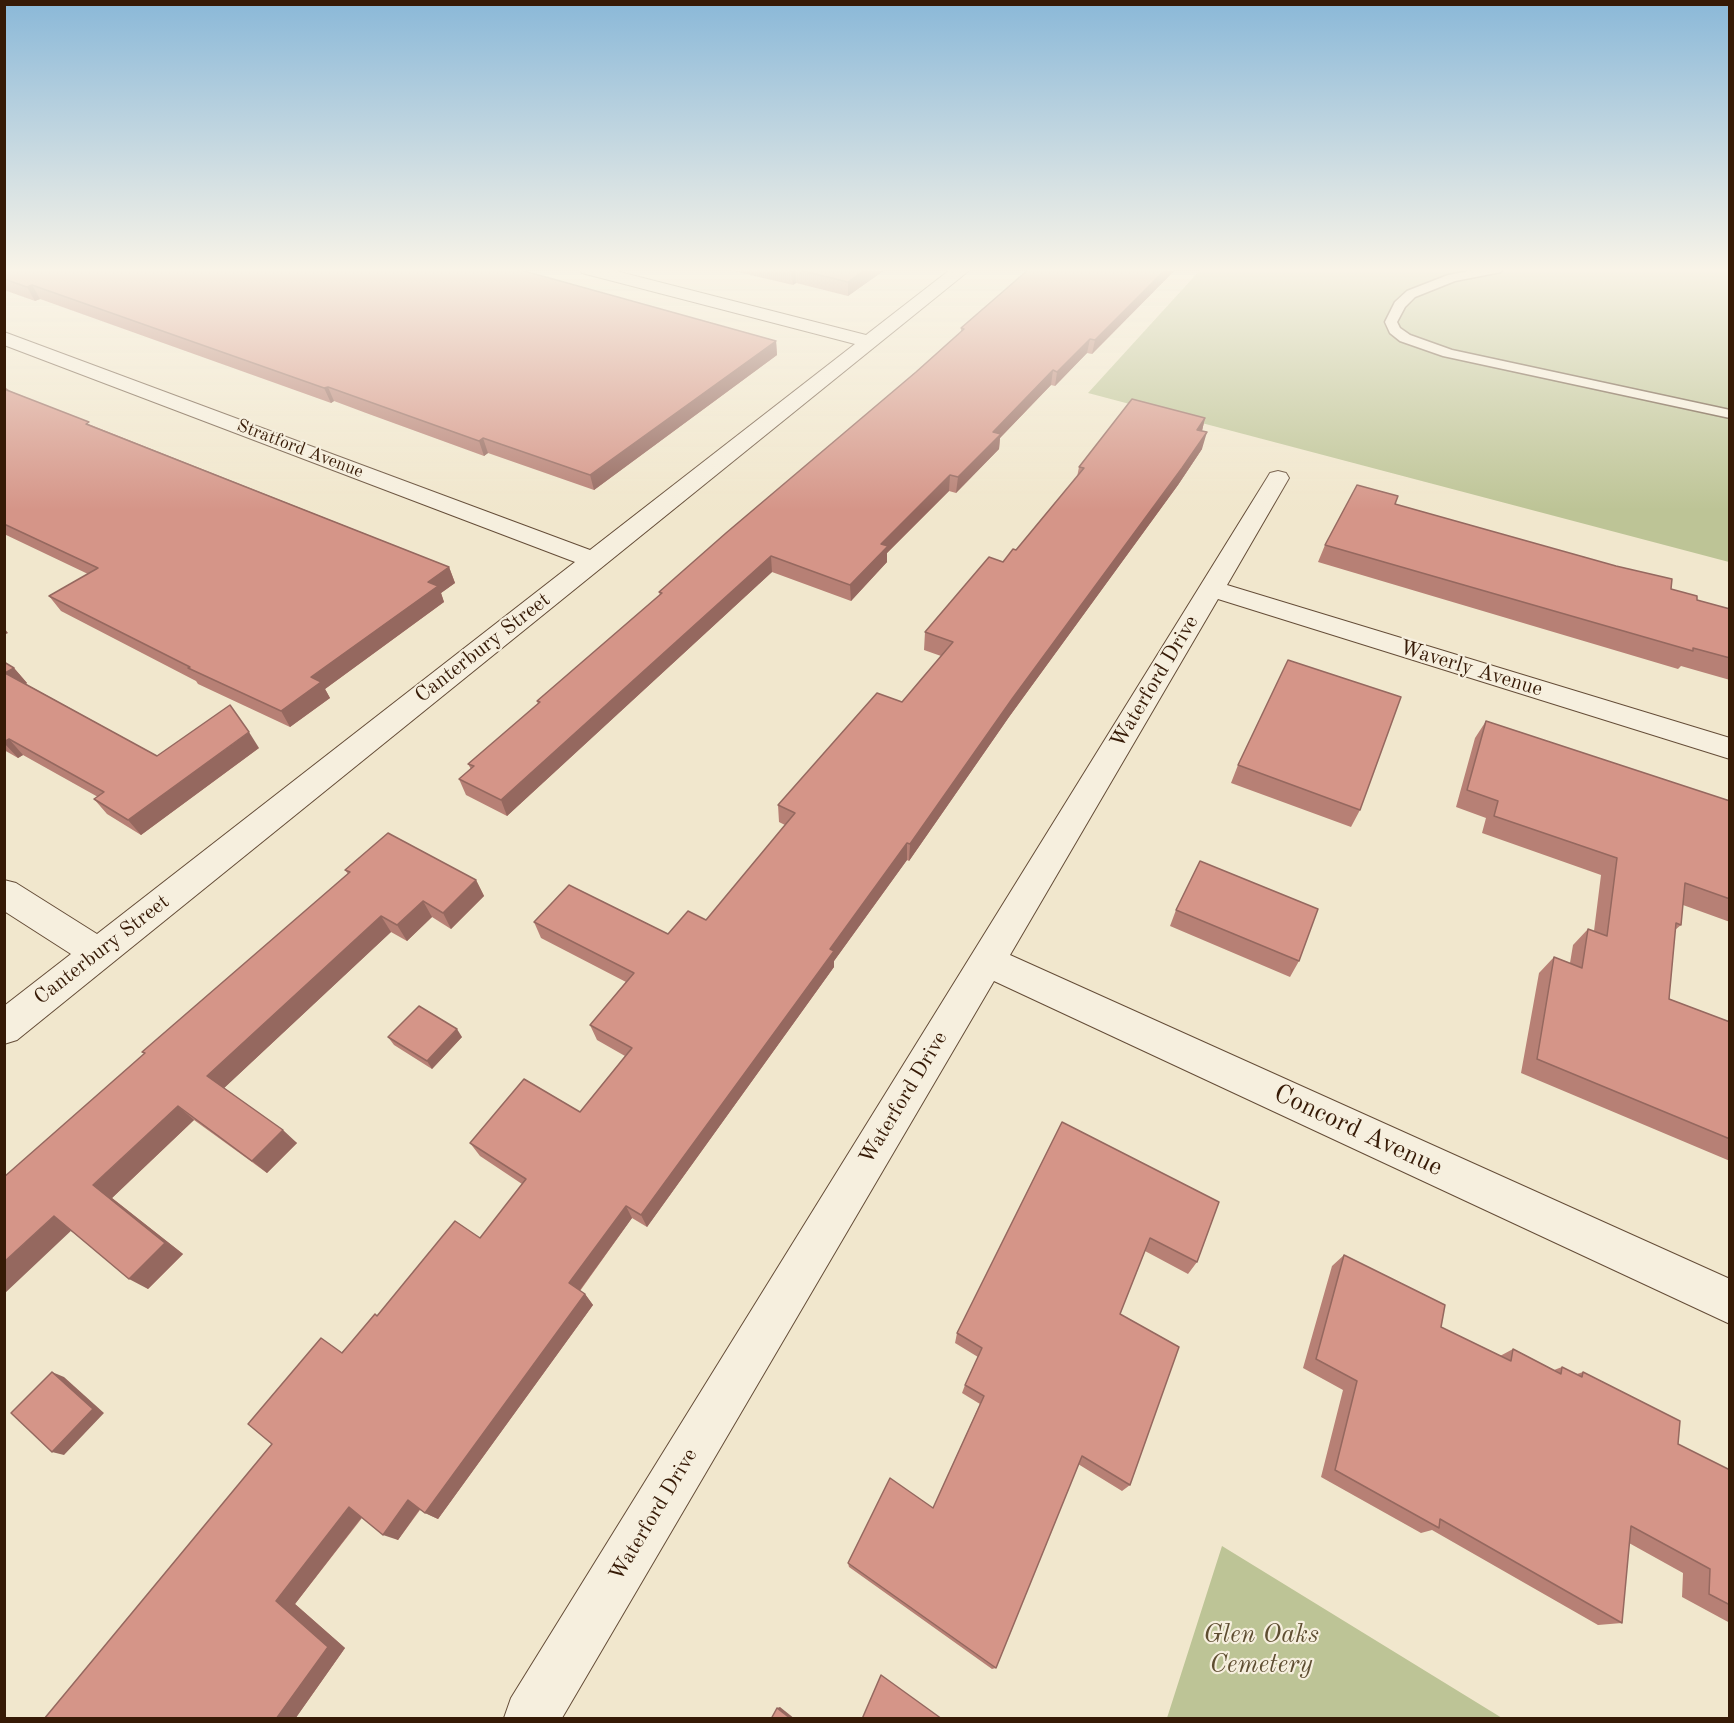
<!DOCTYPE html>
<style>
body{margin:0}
#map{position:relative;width:1734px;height:1723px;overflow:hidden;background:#f1e7cd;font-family:"Old Standard TT",serif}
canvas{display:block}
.frame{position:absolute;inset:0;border:6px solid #361a06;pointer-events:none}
</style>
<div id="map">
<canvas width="1734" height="1723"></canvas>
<div class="frame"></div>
</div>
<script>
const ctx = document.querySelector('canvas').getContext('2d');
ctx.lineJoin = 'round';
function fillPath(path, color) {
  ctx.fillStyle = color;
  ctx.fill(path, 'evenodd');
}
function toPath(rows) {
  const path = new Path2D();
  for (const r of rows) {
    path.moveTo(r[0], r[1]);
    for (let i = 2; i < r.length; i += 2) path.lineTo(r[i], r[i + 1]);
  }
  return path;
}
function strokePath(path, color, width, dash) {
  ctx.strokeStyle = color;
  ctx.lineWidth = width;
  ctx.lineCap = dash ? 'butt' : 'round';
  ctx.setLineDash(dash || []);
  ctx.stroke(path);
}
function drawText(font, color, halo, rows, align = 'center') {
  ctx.font = font + ' "Old Standard TT",serif';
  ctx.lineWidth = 4.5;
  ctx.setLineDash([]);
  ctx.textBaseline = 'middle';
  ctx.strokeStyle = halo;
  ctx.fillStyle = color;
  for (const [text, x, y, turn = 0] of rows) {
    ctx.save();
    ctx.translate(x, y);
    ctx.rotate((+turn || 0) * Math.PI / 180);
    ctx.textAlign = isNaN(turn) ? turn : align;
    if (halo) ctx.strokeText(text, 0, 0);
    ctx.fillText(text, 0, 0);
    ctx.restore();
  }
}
const green = toPath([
 [1201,269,1729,269,1729,562,1088,393],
 [1222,1546,1502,1718,1167,1718]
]);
const service = toPath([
 [1480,269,1503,269,1501,272,1455,281,1415,297,1405,307,1397,322,1400,328,1410,335,1452,350,1730,410,1730,418,1443,356,1400,341,1390,333,1385,322,1395,302,1407,291,1448,275,1480,269]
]);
const minor = toPath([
 [579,269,608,269,866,335,951,269,971,269,17,1040,4,1044,4,1006,71,954,4,911,4,880,16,883,97,934,575,562,4,345,4,332,590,550,855,344,582,273,579,269],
 [1278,471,1286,473,1289,478,1227,585,1730,738,1730,759,1218,599,1010,955,1730,1279,1730,1324,994,981,562,1718,504,1718,511,1698,1267,478,1270,473,1278,471]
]);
const wall = toPath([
 [4,269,776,341,777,355,594,490,488,453,484,456,366,413,334,401,331,403,40,299,35,301,4,290],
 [725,269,886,269,848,296,796,283,793,285],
 [1176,269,1092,354,1087,353,1055,386,1051,385,1000,438,999,449,956,493,949,491,887,553,887,562,851,601,772,572,507,816,466,795,459,779,471,769,468,764,538,704,537,701,660,595,659,592,916,372,961,332,961,328],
 [4,386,10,391,91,425,449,567,455,583,441,593,444,602,325,689,330,698,290,727,198,684,196,681,61,611,49,596,88,574,4,534],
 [1205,418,1202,431,1202,449,1178,485,1009,717,909,861,907,860,834,961,834,967,647,1227,632,1218,580,1291,585,1294,593,1305,438,1519,425,1513,420,1510,398,1540,362,1518,295,1604,345,1648,295,1719,44,1719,272,1444,342,1352,377,1316,480,1238,522,1184,480,1156,470,1143,580,1112,625,1056,597,1040,590,1025,626,982,541,938,534,922,668,934,706,920,785,825,779,822,778,805,902,702,941,656,924,650,925,632,1016,550,1077,477,1079,467],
 [1395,504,1671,589,1697,600,1730,609,1730,680,1681,666,1678,669,1318,562,1325,545],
 [4,662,14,668,27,683,26,684,157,756,259,748,141,835,107,814,94,799,98,797,23,755,18,758,4,750],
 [1486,721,1730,801,1730,922,1683,905,1681,925,1675,930,1669,999,1730,1022,1730,1161,1521,1073,1539,973,1554,957,1570,963,1573,945,1588,929,1594,931,1601,875,1482,833,1486,818,1456,807,1475,738],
 [1238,765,1360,810,1351,827,1231,783],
 [345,870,476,880,484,896,451,929,432,917,407,941,391,932,224,1088,297,1143,267,1173,194,1120,112,1198,183,1254,148,1289,71,1231,348,874],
 [1176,910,1299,961,1290,977,1170,926],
 [388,1037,462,1037,432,1069,394,1045],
 [1062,1122,1197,1262,1188,1274,1145,1251,1120,1314,1130,1485,1122,1491,1078,1464,996,1668,992,1669,849,1567,848,1563,933,1508,980,1404,962,1393,965,1385,978,1357,955,1343,957,1333],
 [1344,1255,1441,1327,1500,1356,1513,1349,1554,1370,1562,1367,1577,1374,1583,1372,1678,1444,1730,1470,1730,1623,1682,1597,1683,1573,1629,1543,1622,1623,1598,1625,1432,1530,1421,1533,1321,1477,1343,1390,1303,1368,1332,1266]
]);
const shadedWall = toPath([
 [795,269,796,283,793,285,792,271],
 [866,269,886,269,848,296,848,282],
 [1166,269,1176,269,1092,354,1095,340],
 [32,285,40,299,35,301,27,287],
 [1090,339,1087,353,1055,386,1057,372],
 [776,341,777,355,594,490,590,475],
 [1053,370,1051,385,1000,438,999,449,956,493,958,477,993,432],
 [328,387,334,401,331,403,324,388],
 [1205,418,1201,435,1197,430],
 [1207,432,1202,449,1178,485,1009,717,909,861,910,844,1012,699],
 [483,438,488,453,484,456,479,441],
 [950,475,949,491,887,553,887,562,851,601,850,585,881,544],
 [771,556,772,572,507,816,501,800],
 [449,567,455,583,441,593,444,602,325,689,330,698,290,727,281,711,311,677,428,582],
 [4,628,8,633,4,635],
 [14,668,27,683,19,689,5,673],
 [249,732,259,748,141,835,128,820],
 [9,739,23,755,18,758,4,743],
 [907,843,907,860,834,961,834,967,647,1227,641,1215,830,949],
 [476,880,484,896,451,929,443,913],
 [423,901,432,917,407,941,397,925],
 [381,916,391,932,222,1090,207,1076],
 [457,1029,462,1037,432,1069,427,1061],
 [178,1106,194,1120,112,1198,183,1254,148,1289,129,1279,93,1185],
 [283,1130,297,1143,267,1173,252,1161],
 [626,1206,632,1218,577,1294,569,1283],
 [54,1216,74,1228,4,1294,4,1262],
 [585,1294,593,1305,438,1519,425,1513],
 [52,1372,64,1377,104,1413,64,1455,52,1452],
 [408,1500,422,1506,398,1540,383,1535],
 [349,1507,365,1513,295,1604,345,1648,295,1719,276,1719,276,1601],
 [780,1707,795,1719,791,1719,777,1708]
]);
const building = toPath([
 [4,269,517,269,776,341,590,475,483,438,479,441,328,387,324,388,32,285,27,287,4,279,4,269],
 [782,269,866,269,848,282,795,269,792,271,782,269],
 [1029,269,1166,269,1095,340,1090,339,1057,372,1053,370,993,432,1001,434,958,477,950,475,881,544,888,546,850,585,771,556,501,800,459,779,474,766,468,764,540,702,537,701,662,593,659,592,726,533,916,372,964,329,961,328,1029,269],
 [4,389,89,422,86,424,449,567,428,582,438,586,311,677,321,682,281,711,188,668,190,667,49,596,98,568,4,524,4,389],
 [1132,399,1205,418,1197,430,1207,432,1182,468,1012,699,910,844,907,843,830,949,834,951,641,1215,626,1206,569,1283,585,1294,425,1513,408,1500,383,1535,349,1507,276,1601,328,1647,276,1719,44,1719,272,1444,248,1424,321,1338,342,1353,375,1314,377,1316,455,1221,480,1238,526,1179,470,1143,524,1079,580,1112,632,1048,590,1025,634,973,534,922,569,885,668,934,688,911,706,920,795,813,778,805,877,693,902,702,953,642,925,632,989,557,1003,562,1013,549,1016,550,1084,468,1079,467,1132,399],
 [1357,485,1398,496,1395,504,1616,566,1672,579,1671,589,1697,596,1697,600,1730,609,1730,658,1693,648,1693,651,1325,545,1357,485],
 [1288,660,1401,697,1360,810,1238,765,1288,660],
 [4,662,14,668,5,673,157,756,230,705,249,732,128,820,94,799,104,792,9,739,4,742,4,662],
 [1486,721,1730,801,1730,899,1685,883,1681,925,1676,923,1669,999,1730,1022,1730,1139,1537,1059,1554,957,1582,968,1588,929,1607,936,1617,858,1494,816,1498,801,1467,790,1486,721],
 [388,833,476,880,443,913,423,901,397,925,381,916,207,1076,283,1130,252,1161,178,1106,93,1185,165,1243,129,1279,54,1216,4,1262,4,1177,145,1053,142,1052,350,872,345,870,388,833],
 [1200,861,1318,909,1299,961,1176,910,1200,861],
 [419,1006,457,1029,427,1061,388,1037,419,1006],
 [1062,1122,1219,1202,1197,1262,1150,1238,1120,1314,1179,1347,1130,1485,1082,1456,996,1668,848,1563,890,1478,933,1508,984,1396,965,1385,982,1348,957,1333,1062,1122],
 [1344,1255,1445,1305,1441,1327,1511,1361,1513,1349,1561,1374,1562,1367,1582,1377,1583,1372,1680,1421,1678,1444,1730,1470,1730,1605,1709,1594,1710,1569,1631,1526,1622,1623,1440,1519,1439,1528,1335,1470,1357,1381,1316,1359,1344,1255],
 [52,1372,93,1409,52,1452,11,1413,52,1372],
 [881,1675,942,1719,862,1719,881,1675],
 [777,1708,791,1719,771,1719,777,1708]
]);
const farStreetnames = [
 ["Stratford Avenue",300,449,21]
];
const streetNames = [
 ["Canterbury Street",483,648,-38],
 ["Waverly Avenue",1471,669,17],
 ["Waterford Drive",1155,682,-59],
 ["Canterbury Street",102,950,-38],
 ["Waterford Drive",904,1098,-59],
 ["Waterford Drive",654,1515,-59]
];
const nearStreetnames = [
 ["Concord Avenue",1358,1131,25]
];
const nearParknames = [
 ["Glen Oaks",1261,1635],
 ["Cemetery",1261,1665]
];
fillPath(green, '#bdc496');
strokePath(service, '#654d38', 3);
strokePath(minor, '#654d38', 2);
fillPath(service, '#f6efde');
fillPath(minor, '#f6efde');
fillPath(wall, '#b78075');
fillPath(shadedWall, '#95685f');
fillPath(building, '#d59588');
strokePath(building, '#95685f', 1.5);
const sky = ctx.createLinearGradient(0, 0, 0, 510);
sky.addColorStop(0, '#8ab8d8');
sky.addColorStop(0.53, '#f9f4e8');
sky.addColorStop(1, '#f9f4e800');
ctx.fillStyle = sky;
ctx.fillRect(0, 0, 1734, 510);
drawText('18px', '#361a06', '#f6efde', farStreetnames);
drawText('21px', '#361a06', '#f6efde', streetNames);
drawText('26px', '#361a06', '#f6efde', nearStreetnames);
drawText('italic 26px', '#5e4d31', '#f6efde', nearParknames);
</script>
